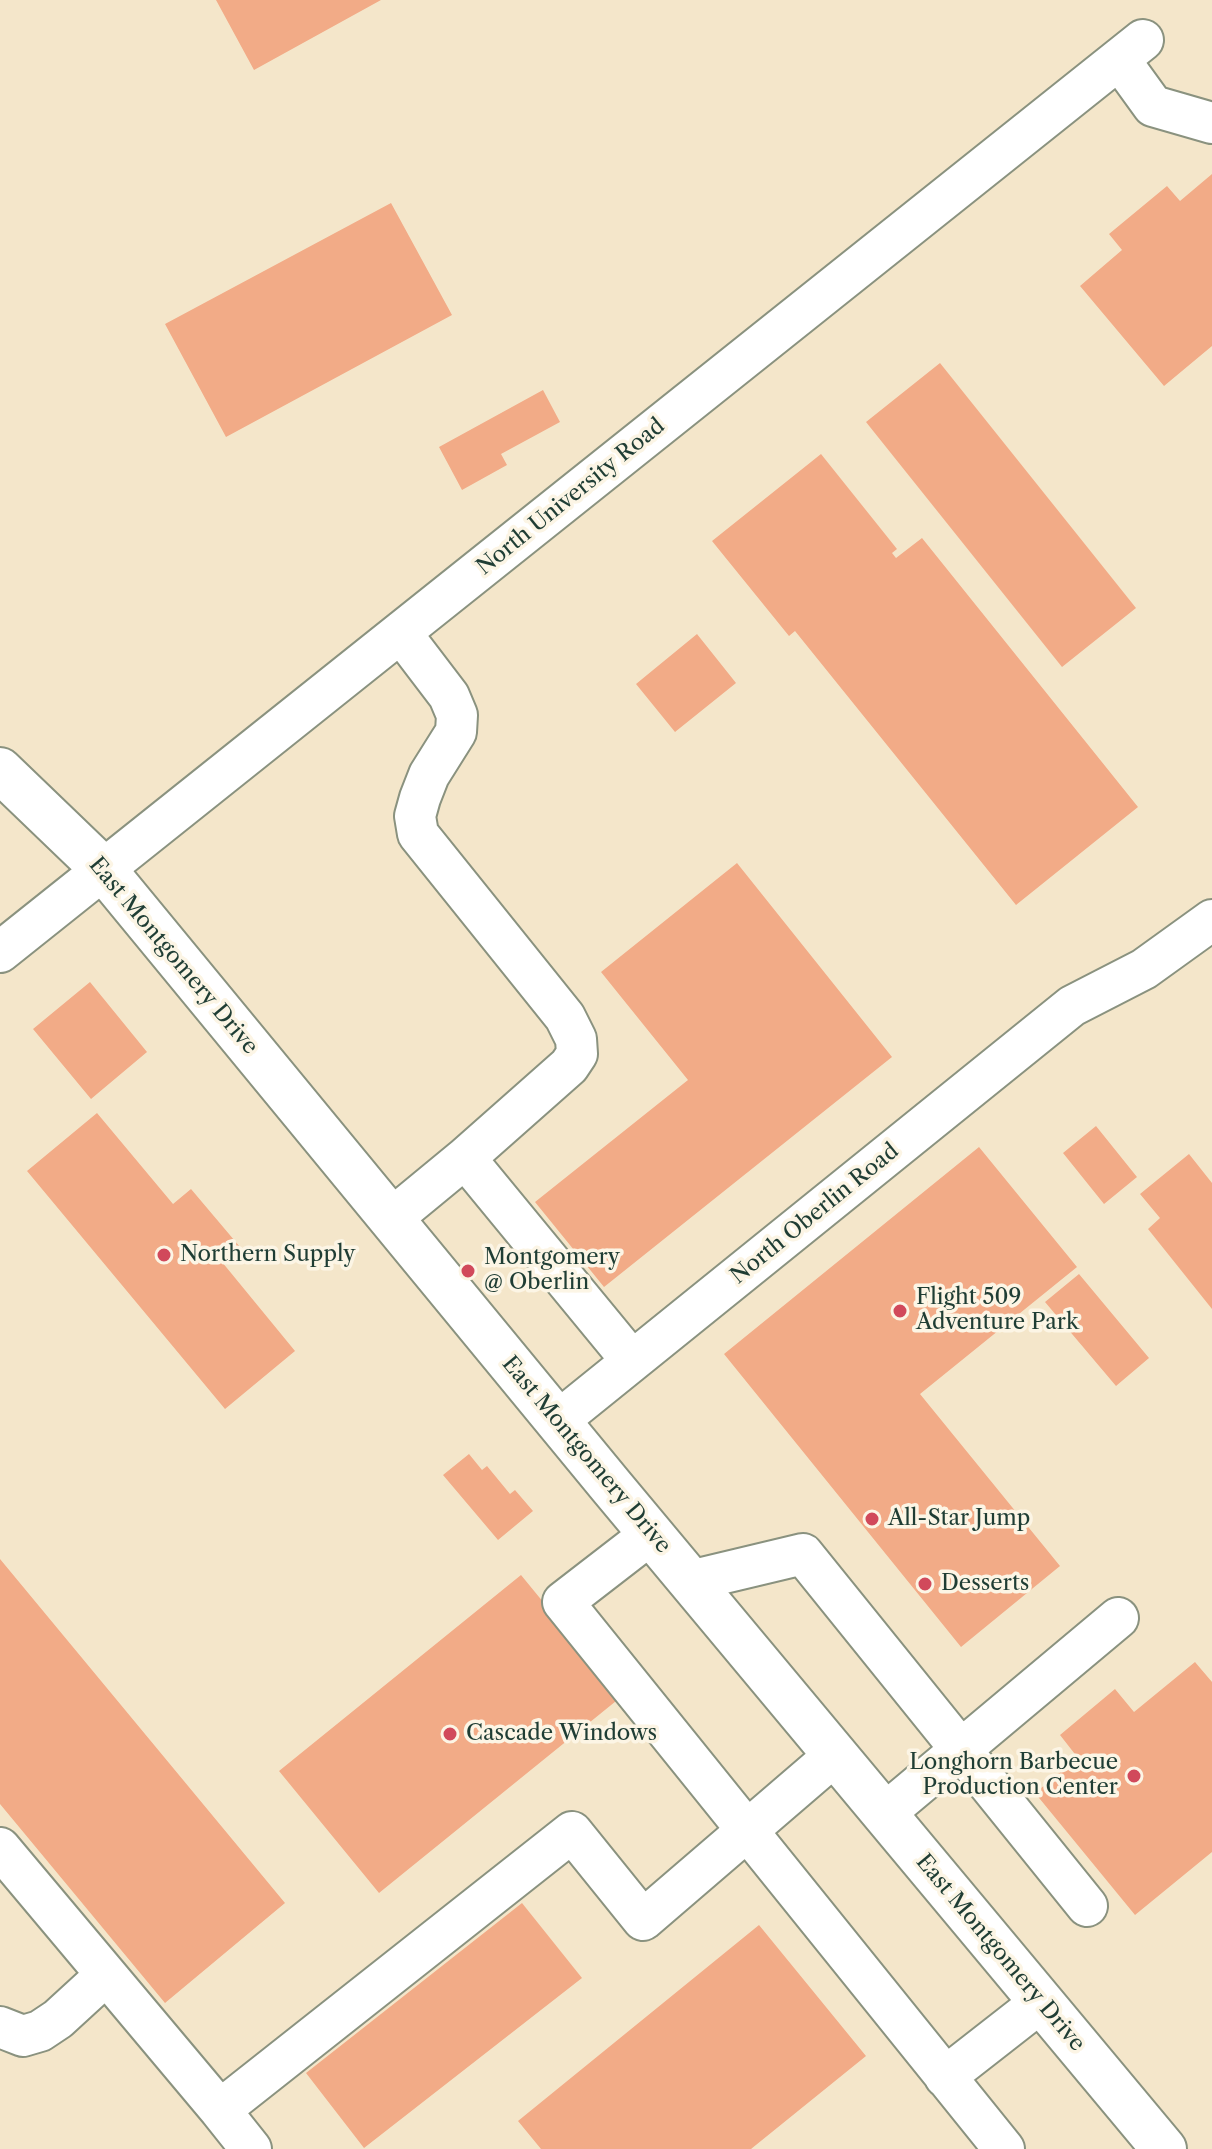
<!DOCTYPE html>
<style>
body{margin:0}
canvas{display:block;background:#f4e6ca}
</style>
<canvas width="1212" height="2149"></canvas>
<script>
const ctx = document.querySelector('canvas').getContext('2d');
ctx.lineJoin = 'round';
function fillPath(path, color) {
  ctx.fillStyle = color;
  ctx.fill(path, 'evenodd');
}
function toPath(rows) {
  const path = new Path2D();
  for (const r of rows) {
    path.moveTo(r[0], r[1]);
    for (let i = 2; i < r.length; i += 2) path.lineTo(r[i], r[i + 1]);
  }
  return path;
}
function strokePath(path, color, width, dash) {
  ctx.strokeStyle = color;
  ctx.lineWidth = width;
  ctx.lineCap = dash ? 'butt' : 'round';
  ctx.setLineDash(dash || []);
  ctx.stroke(path);
}
function drawText(font, color, halo, rows, align = 'center') {
  ctx.font = font + ' "Libre Caslon Text",serif';
  ctx.lineWidth = 7;
  ctx.setLineDash([]);
  ctx.textBaseline = 'middle';
  ctx.strokeStyle = halo;
  ctx.fillStyle = color;
  for (const [text, x, y, turn = 0] of rows) {
    ctx.save();
    ctx.translate(x, y);
    ctx.rotate((+turn || 0) * Math.PI / 180);
    ctx.textAlign = isNaN(turn) ? turn : align;
    if (halo) ctx.strokeText(text, 0, 0);
    ctx.fillText(text, 0, 0);
    ctx.restore();
  }
}
const building = toPath([
 [216,0,381,0,254,70],
 [1212,174,1212,346,1164,386,1080,286,1122,250,1109,234,1167,186,1180,201],
 [391,203,452,315,226,437,165,324],
 [940,363,1136,608,1062,667,866,422],
 [543,390,560,422,501,454,507,465,462,490,439,447],
 [821,454,897,549,892,553,896,558,922,538,1138,807,1016,905,795,631,789,636,712,541],
 [697,634,736,683,675,732,636,684],
 [737,863,892,1057,604,1287,535,1202,688,1080,601,972],
 [90,982,147,1052,91,1099,33,1029],
 [97,1113,173,1204,191,1189,240,1247,222,1262,295,1351,225,1409,27,1171],
 [1096,1126,1137,1177,1104,1204,1063,1153],
 [979,1147,1077,1267,920,1394,1060,1566,961,1647,724,1354],
 [1189,1154,1212,1183,1212,1309,1148,1229,1160,1218,1140,1194],
 [1079,1274,1149,1358,1116,1386,1045,1302],
 [469,1454,482,1470,487,1466,510,1494,515,1490,533,1511,498,1540,443,1475],
 [0,1559,285,1903,165,2003,0,1804],
 [521,1575,621,1697,379,1893,279,1771],
 [1195,1662,1212,1682,1212,1852,1135,1915,1035,1793,1078,1758,1060,1735,1115,1689,1134,1712],
 [522,1903,582,1978,364,2148,306,2073],
 [759,1925,866,2056,751,2149,541,2149,518,2121]
]);
const minor = toPath([
 [1119,59,1153,106,1212,123],
 [401,633,449,696,457,715,456,732,429,775,420,798,415,816,418,834,565,1017,576,1039,577,1054,569,1066,465,1158],
 [0,952,1143,40],
 [391,1219,465,1158,632,1361],
 [558,1421,1072,1006,1144,969,1212,920],
 [651,1534,563,1602,1004,2149],
 [690,1581,803,1554,1087,1906],
 [884,1814,1118,1618],
 [0,1848,220,2110,572,1832,643,1920,835,1755],
 [0,2027,23,2036,40,2031,58,2019,106,1975],
 [945,2077,1041,2002],
 [220,2110,251,2149]
]);
const major = toPath([
 [0,770,104,870,611,1486,1164,2149]
]);
const markers = [
 [164,1255,8,"#d1495b"],
 [468,1271,8,"#d1495b"],
 [900,1311,8,"#d1495b"],
 [872,1519,8,"#d1495b"],
 [925,1584,8,"#d1495b"],
 [450,1734,8,"#d1495b"],
 [1134,1776,8,"#d1495b"]
];
const streetNames = [
 ["North University Road",571,497,-39],
 ["East Montgomery Drive",173,956,50],
 ["North Oberlin Road",815,1214,-39],
 ["East Montgomery Drive",586,1455,50],
 ["East Montgomery Drive",1000,1953,50]
];
const poiNames = [
 ["Northern Supply",180,1255],
 ["Montgomery",484,1258],
 ["@ Oberlin",484,1283],
 ["Flight 509",916,1298],
 ["Adventure Park",916,1323],
 ["All-Star Jump",888,1519],
 ["Desserts",941,1584],
 ["Cascade Windows",466,1734],
 ["Longhorn Barbecue",1118,1763,"right"],
 ["Production Center",1118,1788,"right"]
];
fillPath(building, '#f2ab87');
strokePath(minor, '#8a927f', 44);
strokePath(major, '#8a927f', 48);
strokePath(minor, '#fff', 40);
strokePath(major, '#fff', 44);
for (const [x, y, r, color] of markers) {
  const dot = new Path2D();
  dot.arc(x, y, r, 0, 2 * Math.PI);
  ctx.fillStyle = color;
  ctx.fill(dot);
  strokePath(dot, '#fcf5e5', 3);
}
drawText('22px', '#1f3d34', '#fcf5e5', streetNames);
drawText('22px', '#1f3d34', '#fcf5e5', poiNames, 'left');
</script>
